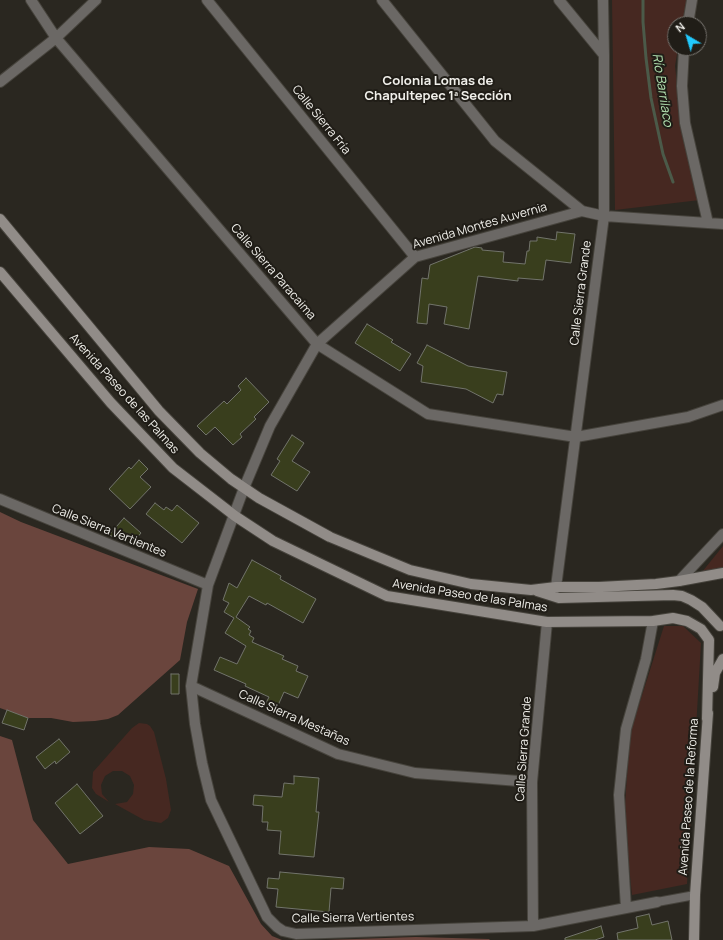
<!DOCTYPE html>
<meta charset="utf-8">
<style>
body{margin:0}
#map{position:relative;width:723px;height:940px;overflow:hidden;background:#2a2720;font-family:Manrope,sans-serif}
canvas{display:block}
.north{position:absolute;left:667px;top:16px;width:40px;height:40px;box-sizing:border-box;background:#201d17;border:1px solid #74716c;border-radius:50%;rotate:322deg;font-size:11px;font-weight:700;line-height:16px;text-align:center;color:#f1f0eb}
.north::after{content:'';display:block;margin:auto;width:14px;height:18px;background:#21c9fd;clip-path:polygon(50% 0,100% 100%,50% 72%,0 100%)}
</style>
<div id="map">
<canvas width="723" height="940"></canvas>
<div class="north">N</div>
</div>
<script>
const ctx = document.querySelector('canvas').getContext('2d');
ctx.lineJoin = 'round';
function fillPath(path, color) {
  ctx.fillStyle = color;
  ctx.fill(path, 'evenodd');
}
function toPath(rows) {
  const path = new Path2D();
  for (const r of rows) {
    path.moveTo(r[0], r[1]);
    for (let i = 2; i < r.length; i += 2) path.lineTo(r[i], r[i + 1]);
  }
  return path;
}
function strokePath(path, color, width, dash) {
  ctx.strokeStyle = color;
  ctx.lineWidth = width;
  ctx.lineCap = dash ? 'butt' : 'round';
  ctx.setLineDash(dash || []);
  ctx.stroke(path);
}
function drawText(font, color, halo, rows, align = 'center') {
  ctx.font = font + ' Manrope,sans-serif';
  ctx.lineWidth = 4;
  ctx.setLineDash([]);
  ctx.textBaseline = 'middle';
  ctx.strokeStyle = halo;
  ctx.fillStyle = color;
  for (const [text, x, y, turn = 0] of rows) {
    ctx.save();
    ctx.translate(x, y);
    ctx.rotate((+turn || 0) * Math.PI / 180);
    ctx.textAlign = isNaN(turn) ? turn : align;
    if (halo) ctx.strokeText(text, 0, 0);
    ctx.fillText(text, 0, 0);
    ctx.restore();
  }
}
const green = toPath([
 [612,0,687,0,682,24,675,24,675,48,678,48,675,66,683,139,700,200,615,210],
 [723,546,723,568,702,572],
 [664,626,683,626,701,643,687,884,632,895,624,819,630,733],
 [139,723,147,724,150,726,154,732,166,779,171,810,168,818,161,823,144,820,115,804,127,802,133,794,134,785,130,776,122,771,113,771,105,776,101,785,102,794,109,802,96,794,92,788,93,772,132,728]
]);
const forest = toPath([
 [0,512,21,522,198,589,187,622,180,660,118,715,108,719,95,721,73,722,51,718,28,718,0,708],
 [0,736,12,740,33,820,68,864,149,847,189,849,229,866,261,924,272,936,282,940,0,940],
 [416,937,489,939,490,940,326,940]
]);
const stream = toPath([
 [643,0,643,22,646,58,651,98,663,154,673,182]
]);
const building = toPath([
 [557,232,575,234,571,263,546,260,543,280,518,278,518,281,478,276,469,329,444,324,447,307,429,304,427,324,417,323,422,278,428,279,430,265,475,247,482,248,482,250,504,252,503,262,525,264,527,251,529,251,530,241,537,241,537,237,556,240,557,232],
 [367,324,393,340,391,342,411,354,400,371,355,343,367,324],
 [427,345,468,366,507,372,503,395,497,394,493,403,466,389,421,382,423,366,417,363,427,345],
 [246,378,269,402,254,417,256,419,240,434,242,437,233,445,215,427,206,435,197,426,224,401,227,404,241,390,238,386,246,378],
 [292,435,304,443,292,461,310,472,297,491,271,475,280,461,277,459,292,435],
 [139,460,148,469,140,477,151,487,130,509,109,489,129,467,131,469,139,460],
 [155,503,164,510,166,507,172,511,177,505,199,523,182,543,146,514,155,503],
 [124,518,141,533,135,540,129,536,125,541,109,535,124,518],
 [252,560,281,576,280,579,316,599,303,623,267,603,266,605,249,596,236,617,250,627,248,629,251,631,249,635,254,638,252,642,284,656,282,659,298,666,296,671,308,676,298,698,284,692,276,710,265,705,269,697,245,686,246,684,214,670,220,657,237,664,246,646,225,633,234,618,224,612,229,603,223,600,229,583,237,588,252,560],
 [171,674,179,674,179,694,171,694,171,674],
 [7,710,28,718,24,730,2,723,7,710],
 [59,739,70,752,56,764,55,761,45,769,36,757,59,739],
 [294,776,319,778,316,812,319,812,314,857,279,854,281,831,267,830,268,822,262,822,263,806,253,805,254,795,282,797,284,783,294,784,294,776],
 [77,784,103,816,80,834,55,803,77,784],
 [280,872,344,878,343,889,331,888,329,912,276,907,278,889,267,888,268,878,279,879,280,872],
 [649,914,652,925,668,921,672,940,618,940,617,933,638,928,636,917,649,914],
 [601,926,604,937,595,940,565,940,565,938,601,926]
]);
const pedestrian = toPath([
 [657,902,695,895]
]);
const minor = toPath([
 [31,0,56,38,317,344,428,414,576,437,688,417,723,405],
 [207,0,415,257],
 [382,0,495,141,582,211],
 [559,0,604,55],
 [688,24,692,0],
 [684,48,682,86,685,123,708,223],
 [0,82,56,38,96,0],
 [0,499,208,585],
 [679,581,723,534],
 [556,587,604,216,604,55,603,0],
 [191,686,338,754,415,773,532,782],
 [657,902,533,926,296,934,283,931,277,927,267,917,211,800,202,763,195,724,191,686,208,585,244,488,270,426,317,344,415,257,582,211,604,216,723,224],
 [626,908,619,795,626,729,646,659,653,621],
 [533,926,532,782,547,622]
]);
const secondary = toPath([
 [0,219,159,411,200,453,231,479,259,498,330,537,410,570,471,584,531,590,556,587,599,587,656,584,679,581,723,573],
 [0,272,111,403,173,468,235,516,273,541,387,596,547,622,653,621,673,618,687,621,701,629,709,640,707,719],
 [537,591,559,598,673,595,682,596,691,600,702,607,720,626],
 [713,687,715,673,723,659],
 [694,940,695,895,708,713]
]);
const streetNames = [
 ["Calle Sierra Fría",321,120,51],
 ["Avenida Montes Auvernia",480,226,-16],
 ["Calle Sierra Paracaima",273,272,49],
 ["Calle Sierra Grande",581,293,-83],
 ["Avenida Paseo de las Palmas",124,394,48],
 ["Calle Sierra Vertientes",109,531,22],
 ["Avenida Paseo de las Palmas",470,596,9],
 ["Calle Sierra Mestañas",294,718,24],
 ["Calle Sierra Grande",524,749,-86],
 ["Avenida Paseo de la Reforma",689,797,-86],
 ["Calle Sierra Vertientes",353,918,-1]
];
const neighbourhoodNames = [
 ["Colonia Lomas de",438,81],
 ["Chapultepec 1ª Sección",438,96]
];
const waterNames = [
 ["Río Barrilaco",662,90,81]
];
fillPath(green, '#462821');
fillPath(forest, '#6a453d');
strokePath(stream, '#4b5a49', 3);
fillPath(building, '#393e1d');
strokePath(building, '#72746b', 1);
strokePath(pedestrian, '#46433c', 10);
strokePath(minor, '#46433c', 12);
strokePath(secondary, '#46433c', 12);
strokePath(pedestrian, '#6b6865', 8);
strokePath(minor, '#6b6865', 10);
strokePath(secondary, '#918c88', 10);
drawText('12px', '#f1f0eb', '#201d17', streetNames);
drawText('bold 13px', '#f1f0eb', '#201d17', neighbourhoodNames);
drawText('italic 13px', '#b3e2b1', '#201d17', waterNames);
</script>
